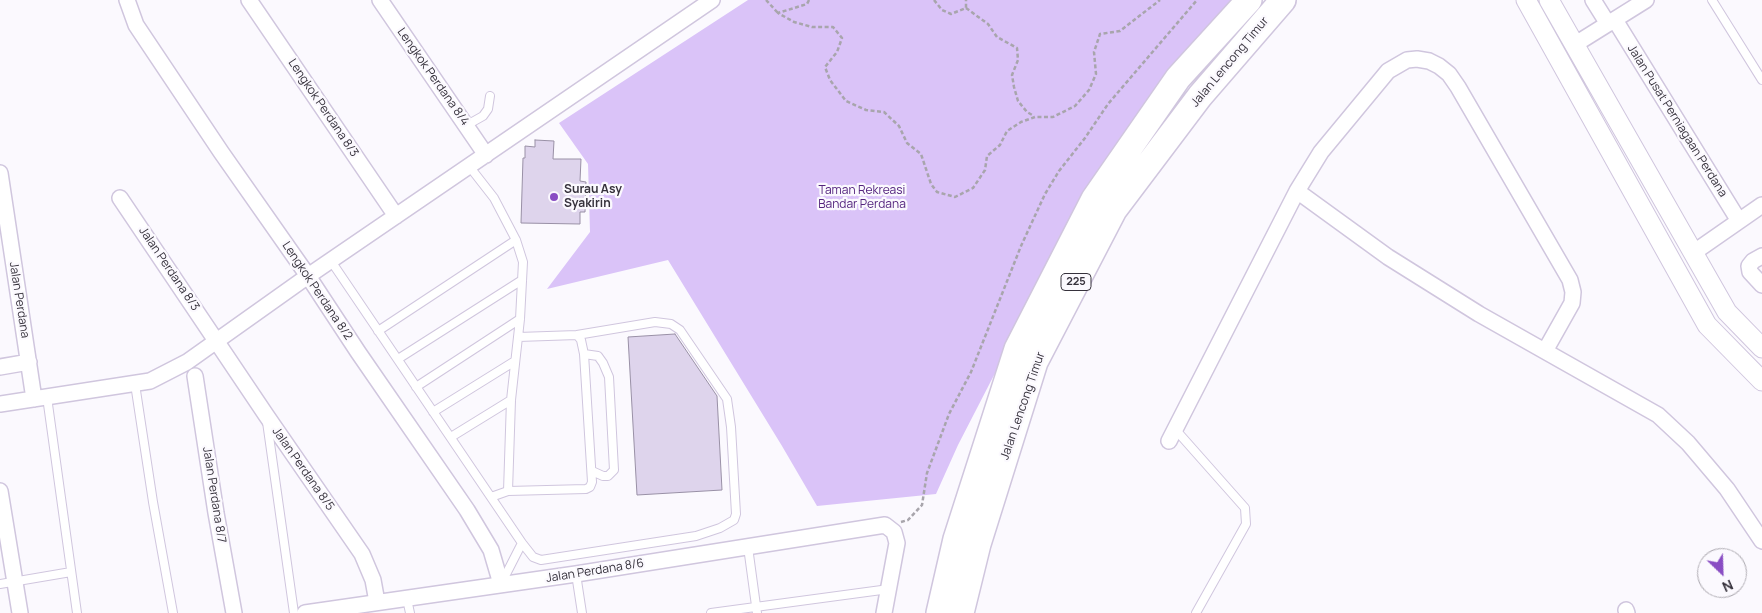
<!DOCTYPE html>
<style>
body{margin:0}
#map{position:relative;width:1762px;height:613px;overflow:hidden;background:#fbf9fe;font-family:Manrope,sans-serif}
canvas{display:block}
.north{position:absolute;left:1697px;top:548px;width:50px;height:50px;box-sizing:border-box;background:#fbf9fe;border:1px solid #aca9b0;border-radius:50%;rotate:156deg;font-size:14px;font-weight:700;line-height:20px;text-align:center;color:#36323c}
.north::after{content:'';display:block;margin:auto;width:18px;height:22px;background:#894dc3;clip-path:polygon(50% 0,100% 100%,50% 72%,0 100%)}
</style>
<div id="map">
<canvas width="1762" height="613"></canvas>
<div class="north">N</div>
</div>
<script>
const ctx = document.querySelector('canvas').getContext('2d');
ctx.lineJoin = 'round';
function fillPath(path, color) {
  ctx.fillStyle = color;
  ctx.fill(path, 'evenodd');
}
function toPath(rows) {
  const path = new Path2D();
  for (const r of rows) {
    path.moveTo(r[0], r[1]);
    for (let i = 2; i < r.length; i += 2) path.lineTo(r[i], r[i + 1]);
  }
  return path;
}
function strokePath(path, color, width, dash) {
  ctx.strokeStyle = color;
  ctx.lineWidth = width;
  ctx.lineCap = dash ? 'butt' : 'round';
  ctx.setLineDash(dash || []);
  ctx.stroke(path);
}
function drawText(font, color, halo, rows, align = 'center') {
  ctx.font = font + ' Manrope,sans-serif';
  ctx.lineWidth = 4.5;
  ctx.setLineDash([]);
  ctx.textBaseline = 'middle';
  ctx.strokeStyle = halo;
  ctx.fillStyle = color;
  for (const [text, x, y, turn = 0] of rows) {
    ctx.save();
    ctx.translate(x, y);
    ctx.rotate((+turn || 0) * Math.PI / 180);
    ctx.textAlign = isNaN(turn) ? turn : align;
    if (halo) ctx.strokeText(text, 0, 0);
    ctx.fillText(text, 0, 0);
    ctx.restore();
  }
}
const green = toPath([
 [748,0,1239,0,1058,251,958,445,936,494,817,506,782,446,668,260,547,289,590,232,588,164,559,123]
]);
const building = toPath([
 [535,140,554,141,553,159,581,159,580,181,586,182,585,212,580,212,580,224,521,223,523,158,525,158,525,146,535,147,535,140],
 [675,334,717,396,722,490,637,495,628,337,675,334]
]);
const path = toPath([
 [766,0,778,13],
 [809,0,807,4,778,13,794,22,812,27,833,27,842,38,837,52,825,67,830,80,846,101,866,110,884,112,899,126,907,143,921,154,931,184,937,192,955,197,973,188,985,170,987,156,1000,145,1007,131,1021,122,1035,117,1053,117,1075,106,1089,90,1096,74,1094,52,1100,34,1120,31,1160,0],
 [934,0,942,10,951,14,966,8,966,0],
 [966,8,988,24,997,37,1017,48,1018,60,1012,75,1014,87,1018,101,1027,112,1034,116],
 [901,522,908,520,922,505,927,473,949,414,971,372,1021,246,1045,194,1059,171,1085,138,1108,104,1197,0]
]);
const service = toPath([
 [1712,0,1762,80],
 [467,125,483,116,488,109,490,96],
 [469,166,494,198,516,240,523,262,520,319,511,400,508,491,491,497],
 [331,261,522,543,533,557,541,560,696,536,720,528,734,520,736,514,731,427,727,399,680,330,671,324,655,322,577,335],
 [378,331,516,240],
 [584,354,598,356,603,363,609,377,614,470,608,476,603,476,592,471],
 [398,359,522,280],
 [135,384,153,502,173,613],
 [416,387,520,319],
 [47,397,77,613],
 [433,412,515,361],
 [267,422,294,613],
 [1175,429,1245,508,1246,524,1196,613],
 [451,437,511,400],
 [508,491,586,489,590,487,592,482,584,354,581,340,577,335,518,337],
 [748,547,757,613],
 [576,574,582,613],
 [0,584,71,572],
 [501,584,522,543],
 [407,599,410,613],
 [711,613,889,589]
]);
const minor = toPath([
 [127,0,136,25,221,152,308,276,358,352,467,510,491,550,501,584],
 [249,0,396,216],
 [380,0,486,155],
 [1593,0,1608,24],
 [1615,20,1739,221],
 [1574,45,1646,0],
 [0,173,34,399],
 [1297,191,1388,257,1479,314,1658,415,1688,443,1727,489,1762,541],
 [120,198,266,415,362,554,373,580,377,602],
 [1693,253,1762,205],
 [1762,256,1753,261,1749,266,1750,272,1762,285],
 [0,367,29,362],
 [195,376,216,513,234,613],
 [0,404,150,381,187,362,308,276,712,0],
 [1169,441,1297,191,1321,152,1388,71,1407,60,1417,59,1429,61,1439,66,1449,74,1458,87,1570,280,1573,292,1572,303,1545,351],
 [0,491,20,613],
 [1626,610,1627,613],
 [305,613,576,574,885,525,894,532,897,543,884,613]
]);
const tertiary = toPath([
 [1526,0,1707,325,1762,381],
 [1549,0,1727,312,1762,348]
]);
const trunk = toPath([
 [939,613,956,539,1017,349,1094,199,1178,78,1249,0],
 [961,613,978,544,1035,362,1114,210,1200,96,1283,0]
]);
const markers = [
 [554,197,5,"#894dc3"]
];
const shields = [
 [1076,282,30]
];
const shieldNames = [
 ["225",1076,282]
];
const streetNames = [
 ["Jalan Lencong Timur",1230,62,-50],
 ["Lengkok Perdana 8/4",433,77,55],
 ["Lengkok Perdana 8/3",323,108,56],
 ["Jalan Pusat Perniagaan Perdana",1677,121,58],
 ["Jalan Perdana 8/3",169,269,56],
 ["Lengkok Perdana 8/2",317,291,56],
 ["Jalan Perdana",19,300,81],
 ["Jalan Lencong Timur",1023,406,-71],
 ["Jalan Perdana 8/5",303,469,55],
 ["Jalan Perdana 8/7",214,495,81],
 ["Jalan Perdana 8/6",595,571,-9]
];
const poiNames = [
 ["Surau Asy",564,190],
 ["Syakirin",564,204]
];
const parkNames = [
 ["Taman Rekreasi",862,191],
 ["Bandar Perdana",862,205]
];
fillPath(green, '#dac3f8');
fillPath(building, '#ded4ec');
strokePath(building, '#9990a6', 1);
strokePath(service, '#d0c6de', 10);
strokePath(minor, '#d0c6de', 18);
strokePath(tertiary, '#d0c6de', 21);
strokePath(trunk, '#d0c6de', 28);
strokePath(path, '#a8a5ac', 2.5, [4, 2.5]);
strokePath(service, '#fff', 8);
strokePath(minor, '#fff', 15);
strokePath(tertiary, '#fff', 19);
strokePath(trunk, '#fff', 25);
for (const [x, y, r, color] of markers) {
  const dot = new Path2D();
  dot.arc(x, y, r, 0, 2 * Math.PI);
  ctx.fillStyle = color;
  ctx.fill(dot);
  strokePath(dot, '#fbf9fe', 2);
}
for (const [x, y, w] of shields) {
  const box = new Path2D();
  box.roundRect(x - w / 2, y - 8.5, w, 17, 4);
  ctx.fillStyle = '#fbf9fe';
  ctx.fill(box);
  strokePath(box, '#36323c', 1);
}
drawText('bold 11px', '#36323c', null, shieldNames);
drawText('12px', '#36323c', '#fbf9fe', streetNames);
drawText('bold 12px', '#36323c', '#fbf9fe', poiNames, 'left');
drawText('12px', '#54247e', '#fbf9fe', parkNames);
</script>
